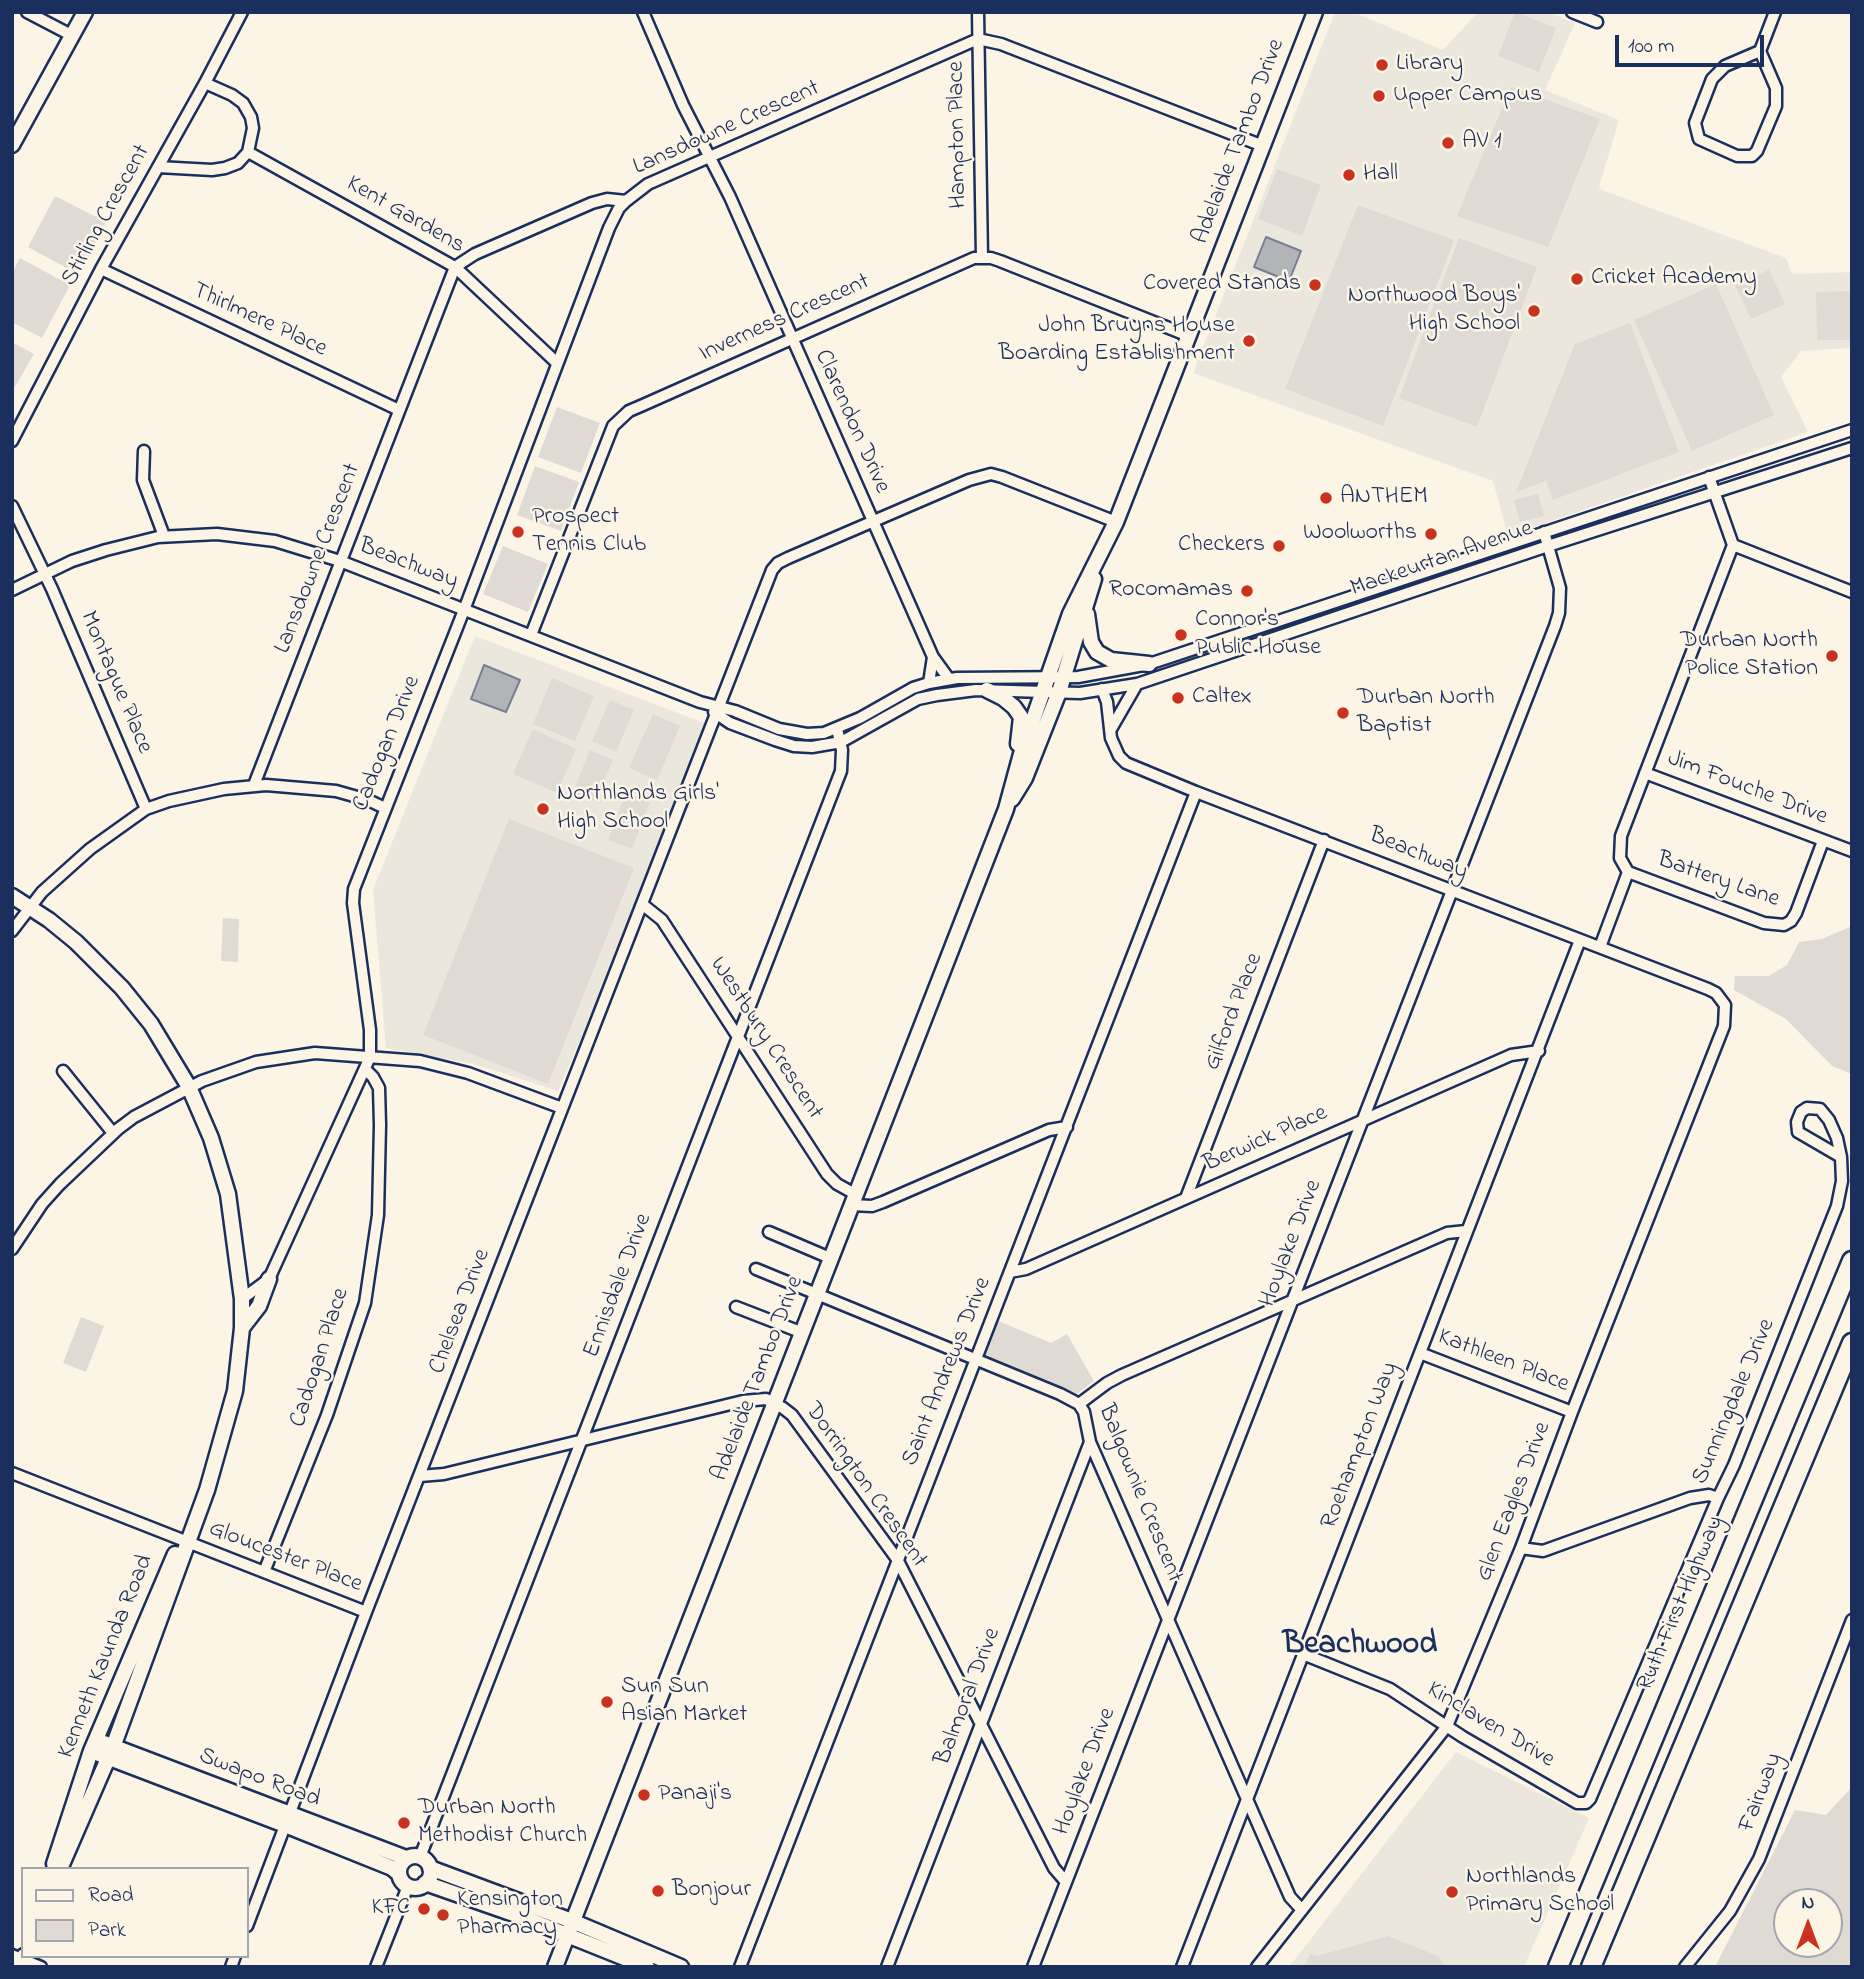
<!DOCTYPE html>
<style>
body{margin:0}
#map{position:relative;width:1864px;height:1979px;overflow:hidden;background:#fcf5e5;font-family:"Indie Flower",sans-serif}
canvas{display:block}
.frame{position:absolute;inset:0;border:14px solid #1b2f5e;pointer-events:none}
.legend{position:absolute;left:21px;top:1867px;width:228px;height:91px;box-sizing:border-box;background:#fcf5e5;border:2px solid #a2a6af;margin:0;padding:9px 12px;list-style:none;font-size:21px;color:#1b2f5e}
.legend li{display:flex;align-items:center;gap:14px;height:35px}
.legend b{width:35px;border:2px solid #a2a6af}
.north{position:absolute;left:1773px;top:1888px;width:70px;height:70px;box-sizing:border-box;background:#fcf5e5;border:2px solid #a2a6af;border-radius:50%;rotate:0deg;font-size:19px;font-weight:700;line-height:28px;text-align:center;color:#1b2f5e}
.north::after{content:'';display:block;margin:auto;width:24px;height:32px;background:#c8321e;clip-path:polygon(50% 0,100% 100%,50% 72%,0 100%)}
.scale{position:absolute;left:1615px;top:35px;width:149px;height:32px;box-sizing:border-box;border:4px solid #1b2f5e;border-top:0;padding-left:9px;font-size:21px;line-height:24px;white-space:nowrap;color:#1b2f5e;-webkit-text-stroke:5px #fcf5e5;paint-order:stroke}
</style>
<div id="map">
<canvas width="1864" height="1979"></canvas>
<div class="frame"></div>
<ul class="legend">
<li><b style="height:9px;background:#fcf5e5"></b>Road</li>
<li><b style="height:19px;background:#dfdbd4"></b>Park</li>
</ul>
<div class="north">N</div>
<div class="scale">100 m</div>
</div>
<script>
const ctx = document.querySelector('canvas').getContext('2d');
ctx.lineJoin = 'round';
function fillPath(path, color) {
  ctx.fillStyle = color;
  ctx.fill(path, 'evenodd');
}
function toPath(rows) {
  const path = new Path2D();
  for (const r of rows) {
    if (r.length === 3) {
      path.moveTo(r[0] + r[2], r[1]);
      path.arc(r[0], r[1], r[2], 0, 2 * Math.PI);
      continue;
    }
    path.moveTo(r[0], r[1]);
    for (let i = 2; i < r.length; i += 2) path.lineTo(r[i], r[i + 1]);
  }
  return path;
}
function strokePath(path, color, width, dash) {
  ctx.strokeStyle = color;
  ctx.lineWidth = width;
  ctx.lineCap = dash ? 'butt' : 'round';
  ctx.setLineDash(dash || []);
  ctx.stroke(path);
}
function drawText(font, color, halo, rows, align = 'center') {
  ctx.font = font + ' "Indie Flower",sans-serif';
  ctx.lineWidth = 5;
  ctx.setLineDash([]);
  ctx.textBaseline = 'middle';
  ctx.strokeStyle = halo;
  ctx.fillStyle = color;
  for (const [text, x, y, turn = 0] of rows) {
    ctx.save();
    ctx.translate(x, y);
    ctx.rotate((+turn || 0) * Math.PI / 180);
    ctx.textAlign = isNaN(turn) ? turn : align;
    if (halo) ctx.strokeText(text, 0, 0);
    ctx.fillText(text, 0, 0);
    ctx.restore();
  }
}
const built = toPath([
 [1335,12,1353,12,1443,50,1478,12,1547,12,1575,23,1545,90,1619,120,1599,187,1602,190,1786,258,1792,274,1852,272,1852,348,1801,351,1781,377,1808,432,1508,536,1493,481,1193,373],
 [475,636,715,727,558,1091,474,1064,386,1048,373,890],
 [1456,1752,1589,1818,1524,1967,1289,1967]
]);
const green = toPath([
 [1515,12,1556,28,1539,72,1498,56],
 [1511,87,1600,119,1548,247,1457,216],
 [1277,169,1321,185,1302,236,1258,219],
 [55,196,106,222,78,274,28,247],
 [1358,205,1454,240,1383,426,1285,389],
 [1459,238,1537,267,1477,427,1399,398],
 [20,258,70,285,42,338,12,322,12,273],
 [1769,270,1785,304,1751,319,1735,285],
 [1716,284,1774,415,1692,451,1634,320],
 [1852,291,1852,340,1817,340,1816,292],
 [1630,323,1679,452,1553,500,1546,481,1516,492,1575,344],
 [12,342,34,354,12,392],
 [557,407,600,423,581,473,538,457],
 [535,466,579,482,561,531,517,515],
 [1538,494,1544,516,1520,522,1514,500],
 [503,546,548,564,528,612,483,594],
 [552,678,594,696,575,741,533,724],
 [610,700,634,710,616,752,592,741],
 [653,714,680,726,657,780,629,768],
 [533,729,576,749,557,793,513,774],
 [590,750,613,760,595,801,573,792],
 [626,793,650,802,632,849,608,840],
 [509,819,634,868,548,1084,423,1035],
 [223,918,239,919,238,962,221,961],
 [1852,926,1852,1074,1832,1066,1786,1019,1734,990,1735,976,1769,976,1787,965,1799,942,1822,939],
 [81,1317,104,1326,86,1372,63,1363],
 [996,1320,1051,1343,1067,1334,1094,1381,1074,1396,983,1358],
 [1852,1787,1852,1967,1715,1967,1795,1810,1826,1815],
 [1829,1902,1829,1944,1787,1944,1787,1902],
 [1388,1936,1438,1956,1445,1967,1305,1967,1310,1953,1317,1956]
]);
const water = toPath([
 [1266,237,1301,251,1289,281,1254,267,1266,237],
 [484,665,520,680,506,712,471,699,484,665]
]);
const street = toPath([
 [27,12,73,36],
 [643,12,683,105,730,197,933,657,949,679],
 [978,12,982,258],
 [1572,12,1597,22],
 [1760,51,1776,88,1776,106,1757,151,1752,156,1737,156,1699,139,1695,123,1712,79,1725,66,1760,51,1775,12],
 [248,152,455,267,557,363],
 [158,167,212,170,225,168,238,163,248,152,253,128,251,117,243,103,232,95,205,83],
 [101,269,399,410],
 [12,441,101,269,205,83,242,12],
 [144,451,143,480,164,536],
 [1709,477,1733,545,1852,592],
 [12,506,52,589,146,809],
 [12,590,72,561,106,550,158,537,217,534,275,541,340,561,700,702,735,711,779,729,807,734,824,733,860,718,913,688,929,683,957,678,1078,677,1149,664,1852,430],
 [531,635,613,426,629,411,643,405,974,258,991,258,1000,261,1189,336],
 [929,683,933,657],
 [1102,689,1107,702,1111,738,1119,756,1126,763,1196,792,1708,989,1716,993,1725,1005,1724,1026,1572,1412,1521,1548,1447,1726,1257,1967],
 [714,712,730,723,775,740,794,746,812,747,841,742,918,699,937,695,976,690,1080,693,1137,684,1548,546,1852,448],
 [1111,729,1137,684],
 [1645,773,1852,851],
 [254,785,455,267,475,254,592,203,607,199,626,201,648,184,978,39,1001,44,1263,146],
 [1628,872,1764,923,1784,925,1791,921,1796,913,1823,841],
 [642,904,662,920,827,1174,837,1184,855,1194],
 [12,931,42,892,90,849,146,809,169,801,224,789,266,785,336,791,368,800,385,808],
 [1600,947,1628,872,1620,858,1621,836,1733,545],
 [63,1071,113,1133],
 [1186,1198,1324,840],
 [851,1205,872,1206,883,1202,1049,1130,1067,1127],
 [769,1232,830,1258],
 [12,1249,42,1204,60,1184,118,1129,134,1117,202,1081,256,1062,315,1053,420,1061,468,1073,562,1108],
 [756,1269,1060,1394,1079,1404,1084,1412,1090,1442,1290,1897,1302,1910],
 [1010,1272,1026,1269,1511,1055,1539,1051],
 [242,1299,269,1279,370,1057,370,1030,353,903,354,889,464,610,609,228,619,208,626,201],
 [736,1307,803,1333],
 [1420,1353,1572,1412],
 [1079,1404,1107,1383,1122,1375,1447,1233,1466,1231],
 [12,1473,366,1612],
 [420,1476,444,1474,743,1401,766,1399,783,1408,792,1415,897,1559,1054,1868,1066,1882],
 [1521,1548,1543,1551,1690,1498,1709,1495,1718,1498],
 [264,1572,327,1415,365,1303,378,1215,380,1125,379,1088,373,1077,365,1069],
 [1303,1654,1390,1689,1463,1737,1577,1803,1586,1803,1590,1799,1718,1498,1734,1465,1837,1206,1842,1181,1841,1157,1837,1138,1829,1120,1820,1109,1807,1108,1801,1112,1797,1122,1798,1132,1841,1157],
 [420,1857,841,771,842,750,837,729],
 [247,1926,366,1612,772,570,778,563,788,558,969,480,991,474,1002,477,1116,522],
 [12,1955,41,1967],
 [231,1967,235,1956],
 [376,1967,408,1886],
 [740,1967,1196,792],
 [887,1967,1090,1442],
 [1033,1967,1555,626,1559,613,1560,588,1544,532],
 [1182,1967,1580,940],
 [1685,1967,1730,1911,1759,1859,1852,1620]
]);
const secondary = toPath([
 [12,145,85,12],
 [1087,614,1091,642,1097,652,1111,660,1149,664],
 [987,690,1003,698,1014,707,1021,717,1018,744],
 [1012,799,1025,778,1059,692,1094,579],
 [12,896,49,920,76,942,122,988,151,1024,189,1087,211,1138,228,1194,242,1299,242,1328,235,1391,207,1490,113,1747,60,1869],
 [242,1328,259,1306,269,1279],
 [104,1743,406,1858],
 [99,1754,285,1825,392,1868,399,1874],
 [415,1872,16],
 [54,1864,91,1751,175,1554],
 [430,1868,572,1921,681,1967],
 [425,1883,522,1917,647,1967],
 [19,1967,24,1956],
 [555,1967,1006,809,1021,754,1070,614,1116,522,1315,12]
]);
const highway = toPath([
 [1558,1967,1852,1261],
 [1591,1967,1852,1343]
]);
const markers = [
 [1382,65,7,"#c8321e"],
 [1379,96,7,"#c8321e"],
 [1448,143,7,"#c8321e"],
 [1349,175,7,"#c8321e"],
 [1577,279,7,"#c8321e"],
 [1315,285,7,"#c8321e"],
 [1534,311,7,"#c8321e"],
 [1249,341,7,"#c8321e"],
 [1326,498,7,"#c8321e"],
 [518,532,7,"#c8321e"],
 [1431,534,7,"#c8321e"],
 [1279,546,7,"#c8321e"],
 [1247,591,7,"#c8321e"],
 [1181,635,7,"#c8321e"],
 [1832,656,7,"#c8321e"],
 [1178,698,7,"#c8321e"],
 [1343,713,7,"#c8321e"],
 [543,809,7,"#c8321e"],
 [607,1702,7,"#c8321e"],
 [644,1795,7,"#c8321e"],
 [404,1823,7,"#c8321e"],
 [658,1891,7,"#c8321e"],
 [1452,1892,7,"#c8321e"],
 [424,1909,7,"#c8321e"],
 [443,1915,7,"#c8321e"]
];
const poiNames = [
 ["Library",1396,65],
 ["Upper Campus",1393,96],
 ["AV 1",1462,143],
 ["Hall",1363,175],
 ["Cricket Academy",1591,279],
 ["Covered Stands",1301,285,"right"],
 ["Northwood Boys'",1520,297,"right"],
 ["High School",1520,325,"right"],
 ["John Bruyns House",1235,327,"right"],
 ["Boarding Establishment",1235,355,"right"],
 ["ANTHEM",1340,498],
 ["Prospect",532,518],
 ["Tennis Club",532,546],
 ["Woolworths",1417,534,"right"],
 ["Checkers",1265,546,"right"],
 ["Rocomamas",1233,591,"right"],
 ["Connor's",1195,621],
 ["Public House",1195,649],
 ["Durban North",1818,642,"right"],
 ["Police Station",1818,670,"right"],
 ["Caltex",1192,698],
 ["Durban North",1357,699],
 ["Baptist",1357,727],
 ["Northlands Girls'",557,795],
 ["High School",557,823],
 ["Sun Sun",621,1688],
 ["Asian Market",621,1716],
 ["Panaji's",658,1795],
 ["Durban North",418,1809],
 ["Methodist Church",418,1837],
 ["Northlands",1466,1878],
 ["Primary School",1466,1906],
 ["Bonjour",672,1891],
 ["Kensington",457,1901],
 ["Pharmacy",457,1929],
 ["KFC",410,1909,"right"]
];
const streetNames = [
 ["Lansdowne Crescent",727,129,-24],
 ["Hampton Place",959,135,-91],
 ["Adelaide Tambo Drive",1240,142,-69],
 ["Stirling Crescent",107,216,-61],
 ["Kent Gardens",405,216,30],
 ["Inverness Crescent",785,319,-24],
 ["Thirlmere Place",259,321,25],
 ["Clarendon Drive",851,422,66],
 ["Lansdowne Crescent",319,559,-69],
 ["Mackeurtan Avenue",1442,560,-19],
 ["Beachway",408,565,21],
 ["Montague Place",115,683,67],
 ["Cadogan Drive",388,744,-68],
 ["Jim Fouche Drive",1747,789,21],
 ["Beachway",1418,855,22],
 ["Battery Lane",1718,881,19],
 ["Gilford Place",1235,1012,-69],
 ["Westbury Crescent",765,1039,57],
 ["Berwick Place",1266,1140,-24],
 ["Hoylake Drive",1292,1244,-69],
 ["Ennisdale Drive",619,1286,-69],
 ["Chelsea Drive",461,1312,-69],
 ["Cadogan Place",321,1358,-72],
 ["Kathleen Place",1503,1362,21],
 ["Saint Andrews Drive",948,1372,-68],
 ["Adelaide Tambo Drive",759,1379,-69],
 ["Sunningdale Drive",1735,1402,-67],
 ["Roehampton Way",1361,1446,-69],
 ["Dorrington Crescent",865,1486,55],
 ["Balgownie Crescent",1139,1494,68],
 ["Glen Eagles Drive",1515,1502,-69],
 ["Gloucester Place",285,1558,21],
 ["Ruth First Highway",1682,1604,-67],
 ["Kenneth Kaunda Road",107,1657,-68],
 ["Balmoral Drive",969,1697,-69],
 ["Kinclaven Drive",1490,1726,31],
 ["Hoylake Drive",1086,1772,-69],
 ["Swapo Road",259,1779,21],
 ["Fairway",1762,1793,-69]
];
const districtNames = [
 ["Beachwood",1360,1647]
];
fillPath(built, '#ece7dc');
fillPath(green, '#dfdbd4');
fillPath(water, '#b2b4b8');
strokePath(water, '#767f94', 2);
strokePath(street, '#1b2f5e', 15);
strokePath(secondary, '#1b2f5e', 19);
strokePath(highway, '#1b2f5e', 23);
strokePath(street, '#fcf5e5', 10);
strokePath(secondary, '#fcf5e5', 14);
strokePath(highway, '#fcf5e5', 18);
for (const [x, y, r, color] of markers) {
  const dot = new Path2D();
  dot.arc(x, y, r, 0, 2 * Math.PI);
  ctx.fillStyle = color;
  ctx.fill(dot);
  strokePath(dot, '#fcf5e5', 2.5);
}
drawText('24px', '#1b2f5e', '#fcf5e5', poiNames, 'left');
drawText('24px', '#1b2f5e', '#fcf5e5', streetNames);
drawText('bold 32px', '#1b2f5e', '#fcf5e5', districtNames);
</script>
